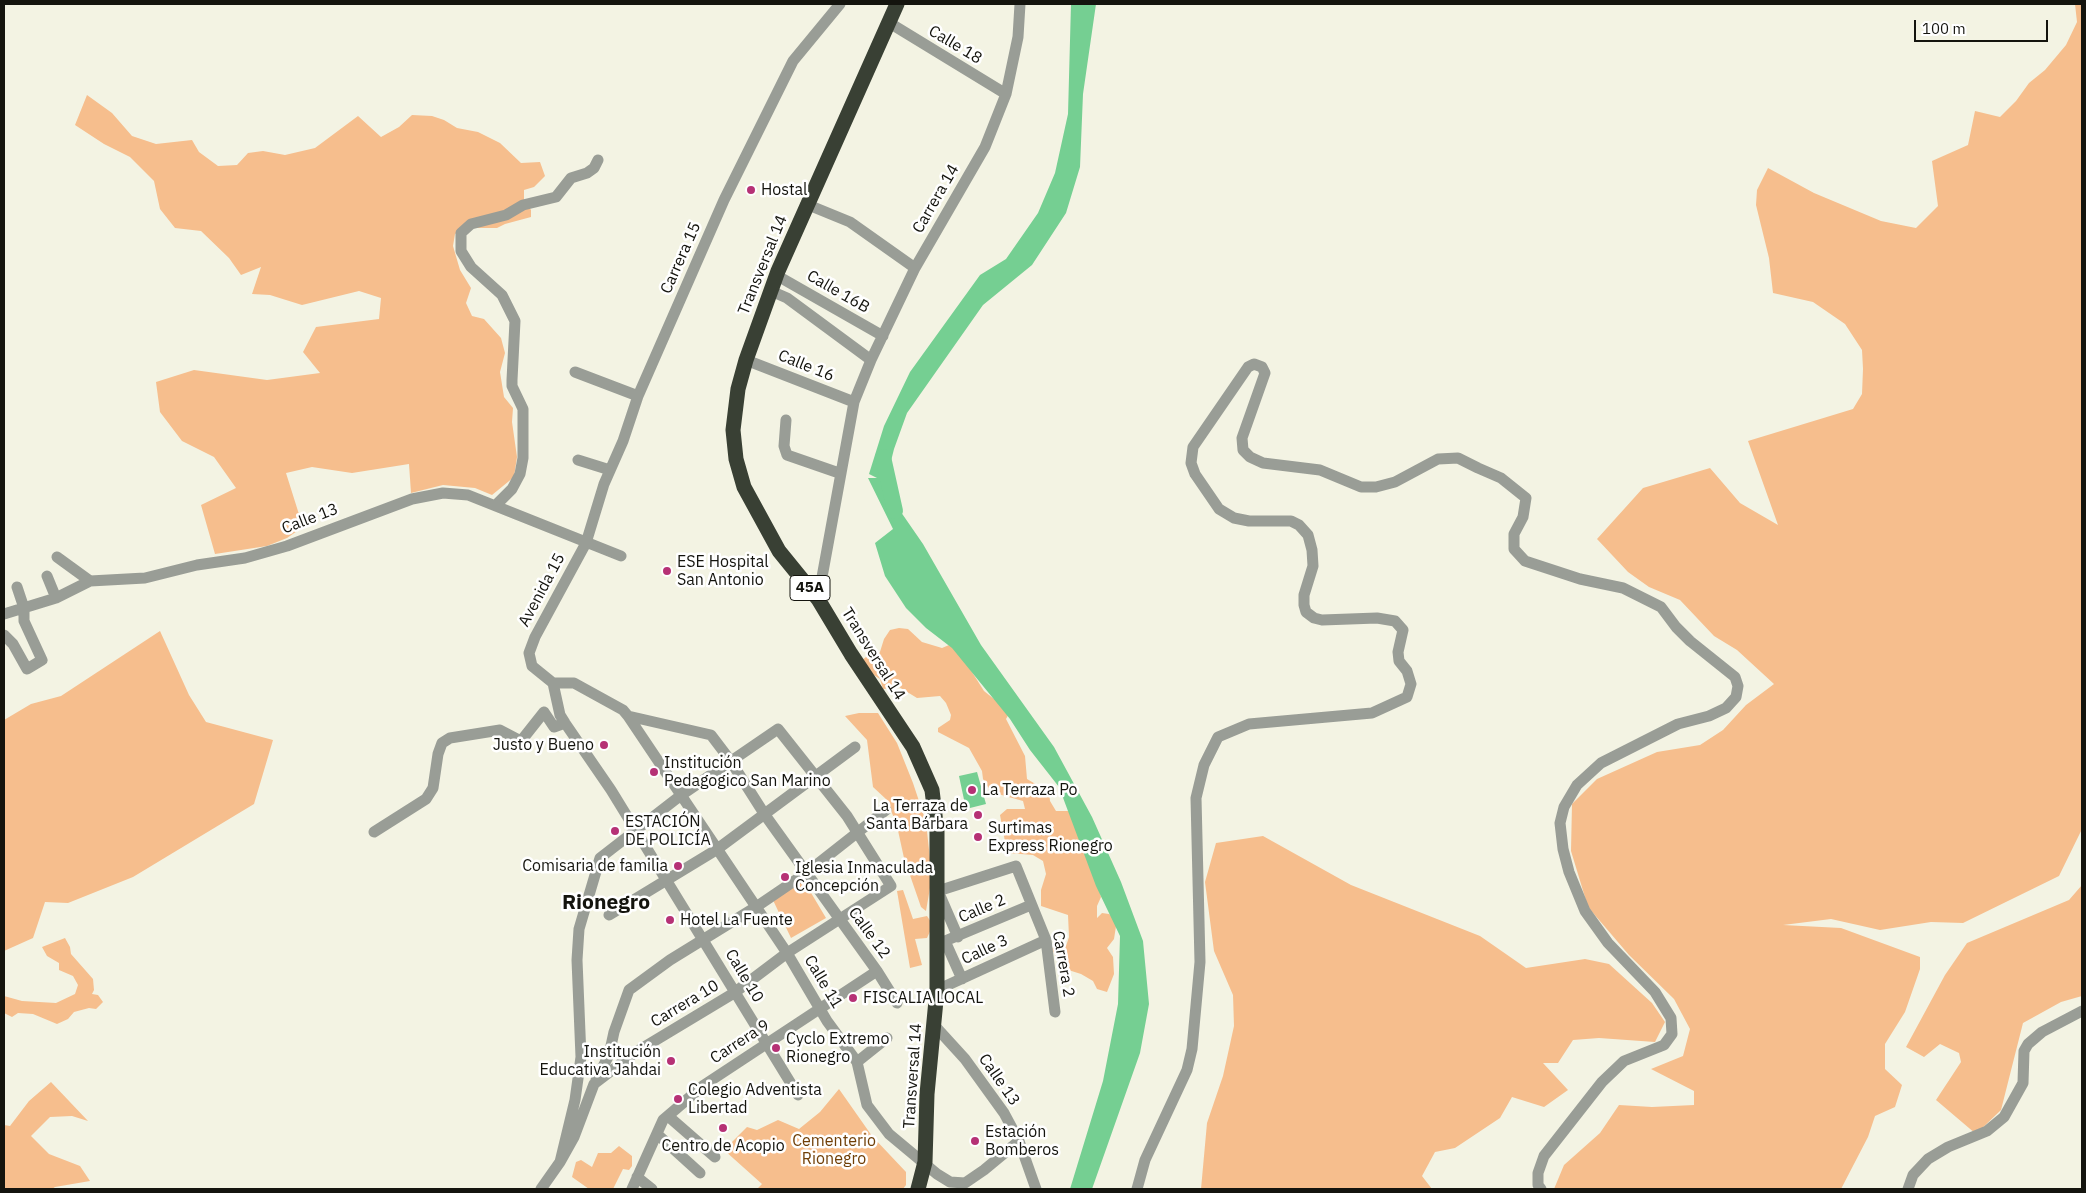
<!DOCTYPE html>
<meta charset="utf-8">
<style>
body{margin:0}
#map{position:relative;width:2086px;height:1193px;overflow:hidden;background:#f3f3e3;font-family:"IBM Plex Sans",sans-serif}
canvas{display:block}
.frame{position:absolute;inset:0;border:5px solid #14140e;pointer-events:none}
.scale{position:absolute;left:1914px;top:20px;width:134px;height:22px;box-sizing:border-box;border:2px solid #14140e;border-top:0;padding-left:6px;font-size:15px;line-height:18px;white-space:nowrap;color:#14140e;-webkit-text-stroke:4px #fff;paint-order:stroke}
</style>
<div id="map">
<canvas width="2086" height="1193"></canvas>
<div class="frame"></div>
<div class="scale">100 m</div>
</div>
<script>
const ctx = document.querySelector('canvas').getContext('2d');
ctx.lineJoin = 'round';
function fillPath(path, color) {
  ctx.fillStyle = color;
  ctx.fill(path, 'evenodd');
}
function toPath(rows) {
  const path = new Path2D();
  for (const r of rows) {
    path.moveTo(r[0], r[1]);
    for (let i = 2; i < r.length; i += 2) path.lineTo(r[i], r[i + 1]);
  }
  return path;
}
function strokePath(path, color, width, dash) {
  ctx.strokeStyle = color;
  ctx.lineWidth = width;
  ctx.lineCap = dash ? 'butt' : 'round';
  ctx.setLineDash(dash || []);
  ctx.stroke(path);
}
function drawText(font, color, halo, rows, align = 'center') {
  ctx.font = font + ' "IBM Plex Sans",sans-serif';
  ctx.lineWidth = 5;
  ctx.setLineDash([]);
  ctx.textBaseline = 'middle';
  ctx.strokeStyle = halo;
  ctx.fillStyle = color;
  for (const [text, x, y, turn = 0] of rows) {
    ctx.save();
    ctx.translate(x, y);
    ctx.rotate((+turn || 0) * Math.PI / 180);
    ctx.textAlign = isNaN(turn) ? turn : align;
    if (halo) ctx.strokeText(text, 0, 0);
    ctx.fillText(text, 0, 0);
    ctx.restore();
  }
}
const green = toPath([
 [2075,4,2082,4,2082,829,2059,876,1963,923,1931,922,1880,930,1831,919,1783,925,1841,928,1920,957,1920,969,1905,1012,1885,1044,1885,1069,1902,1085,1895,1107,1875,1116,1868,1137,1841,1189,1554,1189,1564,1165,1600,1133,1619,1105,1652,1107,1694,1105,1694,1091,1651,1069,1683,1056,1690,1029,1674,999,1629,955,1588,907,1571,851,1572,804,1597,779,1657,752,1700,745,1723,730,1746,705,1774,684,1737,650,1714,636,1680,600,1649,587,1628,572,1597,539,1643,488,1710,468,1740,503,1778,525,1748,441,1853,409,1862,394,1863,369,1862,350,1845,324,1813,302,1773,293,1769,258,1756,205,1757,190,1768,168,1814,193,1881,221,1916,228,1938,206,1932,161,1968,145,1975,111,2000,117,2016,101,2029,83,2045,70,2066,45,2077,22],
 [87,95,112,113,132,136,156,144,192,140,199,152,218,166,237,165,248,153,263,151,285,155,315,148,358,116,381,137,399,127,412,115,432,116,444,120,457,128,478,132,500,143,521,163,540,162,545,176,534,187,524,190,524,200,531,210,531,217,505,224,497,228,465,228,455,234,453,246,460,270,471,288,466,303,472,316,484,319,501,338,505,353,500,372,504,397,513,408,512,422,517,457,514,477,492,495,475,488,443,485,411,493,409,464,352,473,312,467,286,473,303,527,287,538,267,546,215,554,201,505,236,488,214,457,182,441,160,412,156,382,194,370,267,380,320,373,303,352,316,327,379,319,381,298,359,291,302,305,270,295,252,294,261,267,241,275,229,258,201,231,175,228,160,209,154,181,130,157,104,144,75,125],
 [899,628,908,629,922,642,942,648,949,645,958,650,984,691,994,699,1002,697,1010,712,1006,719,1025,756,1027,779,1049,792,1050,801,1056,811,1068,811,1079,817,1101,897,1097,906,1097,918,1102,913,1109,914,1117,920,1114,939,1107,948,1113,957,1114,974,1107,992,1097,989,1093,981,1081,974,1062,968,1052,949,1056,944,1066,946,1069,937,1068,915,1041,906,1041,890,1046,874,1043,861,1033,855,1009,853,1006,847,1000,815,1007,809,1025,809,1023,801,991,792,983,779,982,771,969,748,938,732,938,728,950,720,951,715,946,703,940,696,917,698,899,687,883,689,880,679,869,672,860,662,872,652,879,655,884,639,890,630],
 [160,631,189,695,206,722,273,740,254,804,133,877,68,903,45,902,33,938,4,951,4,720,31,704,61,696],
 [859,713,878,713,897,743,913,783,926,822,930,859,930,888,926,911,921,907,904,858,897,826,887,800,873,787,867,740,845,716],
 [1263,836,1351,885,1480,936,1526,968,1585,959,1609,964,1652,1003,1665,1022,1655,1042,1599,1038,1573,1040,1558,1063,1543,1063,1568,1090,1544,1107,1512,1097,1500,1118,1455,1148,1435,1152,1422,1176,1432,1189,1201,1189,1207,1123,1223,1076,1234,1026,1233,995,1214,951,1205,882,1216,843],
 [801,876,826,918,791,938,772,898],
 [2082,885,2082,996,2061,1002,2023,1023,2001,1110,1976,1134,1936,1100,1961,1062,1959,1053,1940,1044,1924,1057,1906,1047,1945,975,1967,943,2069,900],
 [903,890,913,919,927,916,933,925,927,938,915,939,922,965,910,968,897,891],
 [65,938,70,947,71,954,93,979,94,990,92,994,98,995,103,1002,96,1009,89,1008,74,1012,68,1019,57,1024,33,1014,18,1013,12,1017,4,1013,4,996,22,1001,56,1003,75,994,78,985,73,976,59,970,59,963,47,956,42,947],
 [51,1082,88,1121,72,1116,50,1117,31,1136,49,1154,80,1166,90,1181,55,1187,52,1189,4,1189,4,1125,10,1126,29,1101],
 [839,1089,872,1136,906,1172,906,1185,903,1189,757,1189,762,1184,724,1150,747,1127,757,1130,778,1120,799,1129,820,1112],
 [619,1146,632,1156,632,1166,629,1170,623,1169,613,1189,589,1189,572,1177,576,1162,581,1160,592,1167,598,1153,611,1153]
]);
const water = toPath([
 [1071,4,1096,4,1083,94,1080,167,1066,213,1032,265,983,305,907,413,894,449,886,481,894,502,923,544,981,645,1054,747,1092,817,1121,882,1143,941,1149,1004,1140,1053,1092,1189,1070,1189,1103,1081,1118,1004,1120,936,1096,886,1059,787,1030,750,1010,719,952,648,926,628,906,608,885,576,875,543,893,529,868,478,877,478,869,474,884,426,910,372,980,275,1006,259,1038,213,1055,173,1068,114],
 [977,772,986,804,966,809,959,776]
]);
const river = toPath([
 [883,457,895,511]
]);
const minor = toPath([
 [888,22,1006,94],
 [806,204,850,222,915,268],
 [776,275,883,336],
 [771,291,787,298,871,360],
 [746,360,854,402],
 [575,372,638,396],
 [786,420,784,446,787,455,839,473],
 [578,460,610,470],
 [496,505,512,489,520,474,523,458,523,409,512,386,512,380,515,321,502,295,471,267,461,251,461,233,471,224,506,215,523,205,556,197,571,178,587,173,594,168,598,160],
 [57,557,90,581],
 [47,576,56,598],
 [818,599,854,402,871,360,915,268,985,147,1006,94,1018,37,1020,4],
 [4,614,56,598,90,581,145,578,197,565,245,558,287,546,412,499,443,493,468,495,621,556],
 [4,635,13,644,27,669,42,660,24,621,24,608,17,587],
 [553,683,532,666,529,653,535,637,586,543,604,484,623,441,638,396,724,200,793,61,840,4],
 [553,683,574,683,623,710,628,716,787,953,827,1021,857,1062,867,1105,889,1134,937,1174,950,1182,965,1183,984,1170,1019,1141],
 [553,683,560,715,565,723,611,790,798,1095],
 [628,716,711,735,730,760,765,815,877,971,897,1003],
 [374,832,426,799,433,788,438,754,442,743,450,738,500,730,521,741,544,712,554,727,565,723],
 [609,915,716,850,855,747],
 [958,937,938,891,1016,866,1046,940,1055,1012],
 [962,979,945,941,1031,905],
 [937,990,1046,940],
 [934,1025,965,1059,1004,1113,1019,1141,1036,1189],
 [857,1062,887,1038],
 [596,1080,609,1055,614,1032,629,990,670,960,756,907,806,873,886,810],
 [668,1116,715,1157],
 [657,1134,700,1173],
 [637,1177,652,1189],
 [541,1189,560,1162,574,1137,594,1084,636,1052,734,993,787,953,891,886,847,816,778,729,680,796,600,858,579,929,577,960,581,1057,575,1100,560,1162],
 [632,1189,663,1120,704,1085,877,971],
 [1137,1189,1145,1160,1187,1070,1192,1049,1200,962,1196,798,1204,765,1218,737,1249,724,1372,713,1407,697,1411,684,1407,671,1399,661,1398,652,1403,630,1395,621,1377,618,1322,620,1314,618,1306,612,1304,605,1304,595,1313,566,1312,550,1308,535,1299,525,1291,521,1249,521,1234,518,1219,509,1195,474,1191,463,1193,447,1248,367,1254,364,1262,367,1265,373,1242,438,1243,450,1250,457,1263,463,1320,470,1361,487,1376,487,1395,482,1438,459,1458,458,1478,468,1501,478,1526,498,1523,517,1514,534,1514,549,1525,561,1580,579,1623,588,1661,607,1676,627,1690,641,1735,677,1738,686,1736,697,1726,708,1709,716,1678,724,1601,763,1577,785,1564,807,1560,823,1563,849,1569,872,1585,911,1608,943,1655,992,1671,1018,1672,1034,1664,1045,1624,1061,1602,1082,1544,1156,1538,1173,1538,1185,1541,1189],
 [1908,1189,1913,1175,1928,1159,1948,1147,1987,1131,2004,1117,2023,1083,2024,1051,2028,1044,2042,1032,2082,1011]
]);
const highway = toPath([
 [897,4,778,271,746,360,738,389,733,430,736,459,744,487,779,551,818,599,851,654,913,747,932,790,937,832,937,990,927,1094,925,1162,918,1189]
]);
const markers = [
 [751,190,5,"#b63175"],
 [667,571,5,"#b63175"],
 [604,745,5,"#b63175"],
 [654,772,5,"#b63175"],
 [972,790,5,"#b63175"],
 [978,815,5,"#b63175"],
 [615,831,5,"#b63175"],
 [978,837,5,"#b63175"],
 [678,866,5,"#b63175"],
 [785,877,5,"#b63175"],
 [670,920,5,"#b63175"],
 [853,998,5,"#b63175"],
 [776,1048,5,"#b63175"],
 [671,1061,5,"#b63175"],
 [678,1099,5,"#b63175"],
 [723,1128,5,"#b63175"],
 [975,1141,5,"#b63175"]
];
const shields = [
 [810,588,40]
];
const shieldNames = [
 ["45A",810,588]
];
const streetNames = [
 ["Calle 18",955,45,31],
 ["Carrera 14",936,199,-60],
 ["Carrera 15",681,258,-66],
 ["Transversal 14",763,265,-68],
 ["Calle 16B",838,292,30],
 ["Calle 16",806,366,22],
 ["Calle 13",310,519,-21],
 ["Avenida 15",542,590,-62],
 ["Transversal 14",873,654,58],
 ["Calle 2",982,909,-23],
 ["Calle 12",869,933,54],
 ["Calle 3",985,950,-25],
 ["Carrera 2",1063,964,80],
 ["Calle 10",744,976,59],
 ["Calle 11",823,982,59],
 ["Carrera 10",685,1004,-31],
 ["Carrera 9",740,1042,-33],
 ["Transversal 14",913,1076,-86],
 ["Calle 13",999,1080,55]
];
const poiNames = [
 ["Hostal",761,190],
 ["ESE Hospital",677,562],
 ["San Antonio",677,580],
 ["Justo y Bueno",594,745,"right"],
 ["Institución",664,763],
 ["Pedagogico San Marino",664,781],
 ["La Terraza Po",982,790],
 ["La Terraza de",968,806,"right"],
 ["Santa Bárbara",968,824,"right"],
 ["ESTACIÓN",625,822],
 ["DE POLICÍA",625,840],
 ["Surtimas",988,828],
 ["Express Rionegro",988,846],
 ["Comisaria de familia",668,866,"right"],
 ["Iglesia Inmaculada",795,868],
 ["Concepción",795,886],
 ["Hotel La Fuente",680,920],
 ["FISCALIA LOCAL",863,998],
 ["Cyclo Extremo",786,1039],
 ["Rionegro",786,1057],
 ["Institución",661,1052,"right"],
 ["Educativa Jahdai",661,1070,"right"],
 ["Colegio Adventista",688,1090],
 ["Libertad",688,1108],
 ["Estación",985,1132],
 ["Bomberos",985,1150],
 ["Centro de Acopio",723,1146,"center"]
];
const parkNames = [
 ["Cementerio",834,1141],
 ["Rionegro",834,1159]
];
const districtNames = [
 ["Rionegro",606,903]
];
fillPath(green, '#f6be8d');
fillPath(water, '#75cf92');
strokePath(river, '#75cf92', 16);
strokePath(minor, '#999d96', 11);
strokePath(highway, '#394034', 15);
for (const [x, y, r, color] of markers) {
  const dot = new Path2D();
  dot.arc(x, y, r, 0, 2 * Math.PI);
  ctx.fillStyle = color;
  ctx.fill(dot);
  strokePath(dot, '#fff', 2);
}
for (const [x, y, w] of shields) {
  const box = new Path2D();
  box.roundRect(x - w / 2, y - 12.5, w, 25, 4);
  ctx.fillStyle = '#fff';
  ctx.fill(box);
  strokePath(box, '#14140e', 1);
}
drawText('bold 15px', '#14140e', null, shieldNames);
drawText('16px', '#14140e', '#fff', streetNames);
drawText('16px', '#14140e', '#fff', poiNames, 'left');
drawText('16px', '#703f07', '#fff', parkNames);
drawText('bold 21px', '#14140e', '#fff', districtNames);
</script>
